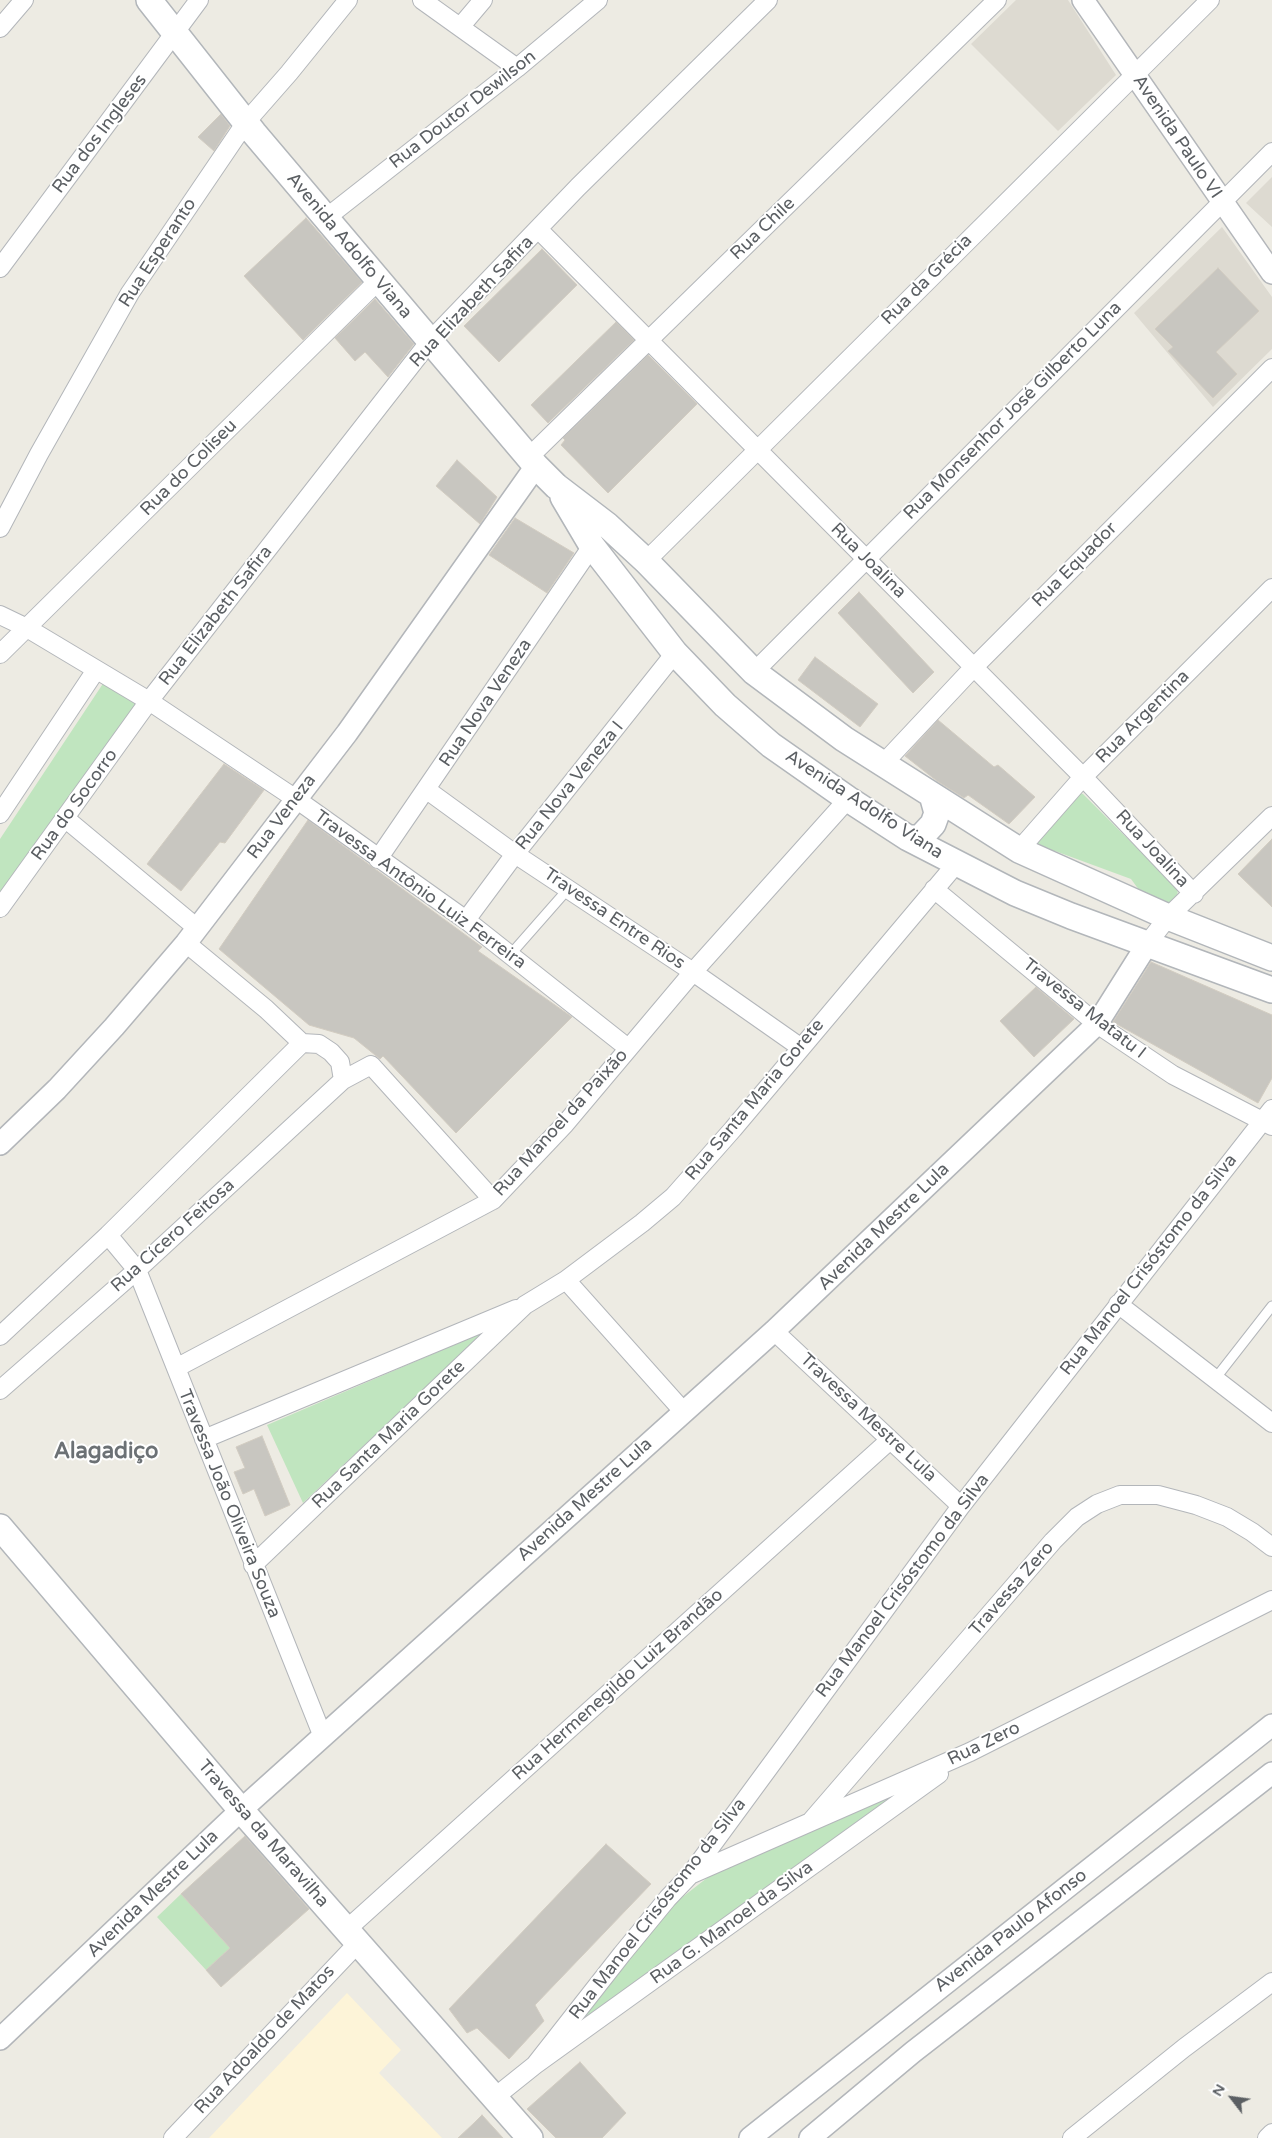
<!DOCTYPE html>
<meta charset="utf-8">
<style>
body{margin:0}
#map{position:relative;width:1272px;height:2138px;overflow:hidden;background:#edebe3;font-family:"Varela Round",sans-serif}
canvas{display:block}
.north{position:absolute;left:1207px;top:2073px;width:50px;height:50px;-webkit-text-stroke:4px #fff;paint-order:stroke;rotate:300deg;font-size:14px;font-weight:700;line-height:20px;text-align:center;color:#5b5f63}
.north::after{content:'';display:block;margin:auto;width:18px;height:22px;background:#5b5f63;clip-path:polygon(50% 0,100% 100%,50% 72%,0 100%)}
</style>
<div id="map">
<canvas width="1272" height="2138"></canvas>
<div class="north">N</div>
</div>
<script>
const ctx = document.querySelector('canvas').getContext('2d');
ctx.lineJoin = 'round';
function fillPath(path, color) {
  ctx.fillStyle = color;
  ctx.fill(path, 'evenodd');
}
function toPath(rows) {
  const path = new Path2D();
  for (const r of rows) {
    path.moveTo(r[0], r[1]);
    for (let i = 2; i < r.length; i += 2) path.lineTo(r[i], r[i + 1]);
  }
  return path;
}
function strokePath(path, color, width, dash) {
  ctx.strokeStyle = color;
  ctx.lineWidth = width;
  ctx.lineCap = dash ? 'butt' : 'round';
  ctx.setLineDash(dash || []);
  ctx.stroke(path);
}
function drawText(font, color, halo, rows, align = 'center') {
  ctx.font = font + ' "Varela Round",sans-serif';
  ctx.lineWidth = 4;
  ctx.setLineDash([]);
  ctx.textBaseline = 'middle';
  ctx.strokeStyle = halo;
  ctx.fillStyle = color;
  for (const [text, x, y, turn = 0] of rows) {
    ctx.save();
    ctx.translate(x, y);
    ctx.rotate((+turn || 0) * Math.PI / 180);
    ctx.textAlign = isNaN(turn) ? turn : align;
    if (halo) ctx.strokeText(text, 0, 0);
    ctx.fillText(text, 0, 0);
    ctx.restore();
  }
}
const commercial = toPath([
 [347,1993,401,2050,379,2073,442,2138,209,2138]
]);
const education = toPath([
 [1016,0,1068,0,1116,75,1058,131,971,44],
 [1272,177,1272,227,1246,203],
 [1222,227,1272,297,1272,349,1213,407,1134,313]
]);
const green = toPath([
 [112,670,145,693,0,896,0,839],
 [1077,792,1083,794,1178,889,1177,897,1171,904,1165,904,1142,894,1131,879,1055,851,1041,851,1030,843],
 [484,1332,303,1503,267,1425],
 [902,1789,578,2024,658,1916,716,1871],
 [181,1894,230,1948,206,1970,157,1917]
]);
const building = toPath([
 [221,114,230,126,214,151,198,137,221,114],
 [306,218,362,282,303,340,244,276,306,218],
 [542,249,577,285,499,362,464,326,542,249],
 [1218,268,1259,311,1216,352,1237,374,1213,398,1168,351,1173,347,1155,329,1218,268],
 [375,299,414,344,388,377,365,352,355,361,335,338,375,299],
 [616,322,634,340,548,423,531,405,616,322],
 [648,355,697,404,608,493,561,445,565,440,563,438,648,355],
 [457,460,497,497,480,524,436,486,457,460],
 [515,518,574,553,547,593,489,555,515,518],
 [859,592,934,672,913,693,838,613,859,592],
 [815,657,878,704,860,727,798,680,815,657],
 [938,720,994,767,998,765,1035,797,1009,824,968,795,964,798,937,781,905,756,938,720],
 [224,764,264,790,225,843,220,842,181,891,147,864,224,764],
 [308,820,482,947,478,951,572,1017,456,1133,383,1056,380,1059,354,1038,309,1025,219,949,308,820],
 [1272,839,1272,907,1238,874,1272,839],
 [1151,962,1272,1015,1272,1078,1258,1103,1113,1022,1151,962],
 [1036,987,1074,1019,1034,1057,1000,1021,1036,987],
 [262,1436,290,1505,265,1516,254,1489,243,1494,234,1472,245,1468,236,1447,262,1436],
 [245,1836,309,1909,221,1987,206,1970,230,1948,181,1894,245,1836],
 [606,1844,651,1884,535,2005,544,2021,509,2059,477,2028,467,2033,449,2009,606,1844],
 [580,2062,626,2113,602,2138,556,2138,527,2109,580,2062],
 [482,2115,503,2138,458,2138,474,2123,482,2115]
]);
const service = toPath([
 [510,955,568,889],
 [1215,1379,1272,1306]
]);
const minor = toPath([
 [422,0,517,68],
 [461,26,483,0],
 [0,28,24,0],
 [326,218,517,68,598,0],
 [539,230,1083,777,1194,894],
 [0,268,199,0],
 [529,457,997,0],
 [0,528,39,454,130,293,246,122,289,73,348,0],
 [646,561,1210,0],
 [0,615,27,628,149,701,296,799,466,920,628,1048],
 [0,654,378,281],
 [754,672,1272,152],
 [882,765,973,668,1272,368],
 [427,790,515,854,693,972,800,1047],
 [0,814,96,670],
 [66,819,197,928],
 [1019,850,1083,777,1272,588],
 [378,859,592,546],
 [934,889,1097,1024,1173,1075,1272,1126],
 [0,908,149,701,430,341,578,187,768,0],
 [466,920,515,854,675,653],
 [186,943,266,1009,302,1043,319,1044,331,1052,340,1062,343,1080],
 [1148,943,1168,917,1272,816],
 [108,1235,137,1270,323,1737],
 [566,1280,683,1411],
 [1118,1304,1272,1423],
 [774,1331,961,1506],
 [0,1336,108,1235,302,1043],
 [176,1368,493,1200,565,1124,693,972,848,799],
 [0,1390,137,1270,343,1080,371,1065,493,1200],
 [204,1439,516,1309],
 [253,1565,525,1305,566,1280,642,1223,673,1197,733,1129,956,864],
 [812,1820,1053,1541,1077,1517,1097,1504,1120,1495,1158,1495,1196,1505,1227,1517,1252,1532,1272,1547],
 [692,1874,970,1752,1272,1600],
 [346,1930,890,1440],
 [535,2065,622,1954,668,1898,690,1875,961,1506,1272,1109],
 [495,2097,535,2065,939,1774],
 [173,2138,358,1943],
 [1072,2138,1184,2048,1272,1982],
 [1267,2138,1272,2133]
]);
const tertiary = toPath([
 [1083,0,1272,273],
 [0,1144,57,1089,114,1027,186,943,347,733,536,466],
 [0,2039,241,1810,774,1331,1097,1024,1148,943],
 [750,2138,1272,1725],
 [810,2138,913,2052,1272,1773]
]);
const secondary = toPath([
 [149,0,254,133,536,466,556,486,607,525,646,561,754,672,844,739,1019,850,1168,917,1272,958],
 [563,497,592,546,675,653,725,705,771,745,848,799,908,838,1015,893,1071,916,1272,990],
 [908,838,920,838,933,824,937,813,932,795],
 [0,1527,241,1810,530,2138]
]);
const streetNames = [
 ["Rua Doutor Dewilson",463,110,-38],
 ["Rua dos Ingleses",100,134,-53],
 ["Avenida Paulo VI",1177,137,56],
 ["Rua Chile",763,229,-44],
 ["Avenida Adolfo Viana",349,246,50],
 ["Rua Esperanto",158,253,-57],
 ["Rua da Grécia",927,280,-45],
 ["Rua Elizabeth Safira",472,302,-47],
 ["Rua Monsenhor José Gilberto Luna",1013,411,-45],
 ["Rua do Coliseu",189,468,-45],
 ["Rua Joalina",868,561,45],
 ["Rua Equador",1075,565,-45],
 ["Rua Elizabeth Safira",216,616,-52],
 ["Rua Nova Veneza",486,703,-56],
 ["Rua Argentina",1143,717,-45],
 ["Rua Nova Veneza I",570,786,-51],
 ["Rua do Socorro",75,805,-54],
 ["Avenida Adolfo Viana",864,805,33],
 ["Rua Veneza",282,817,-53],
 ["Rua Joalina",1152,849,47],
 ["Travessa Antônio Luiz Ferreira",420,890,36],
 ["Travessa Entre Rios",614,919,34],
 ["Travessa Matatu I",1084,1009,38],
 ["Rua Santa Maria Gorete",755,1100,-50],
 ["Rua Manoel da Paixão",561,1123,-48],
 ["Avenida Mestre Lula",884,1227,-44],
 ["Rua Cícero Feitosa",173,1236,-42],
 ["Rua Manoel Crisóstomo da Silva",1149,1265,-52],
 ["Travessa Mestre Lula",868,1418,43],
 ["Rua Santa Maria Gorete",389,1435,-44],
 ["Avenida Mestre Lula",585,1500,-42],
 ["Travessa João Oliveira Souza",229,1504,68],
 ["Rua Manoel Crisóstomo da Silva",903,1586,-53],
 ["Travessa Zero",1012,1589,-49],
 ["Rua Hermenegildo Luiz Brandão",618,1685,-42],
 ["Rua Zero",984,1744,-26],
 ["Travessa da Maravilha",263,1834,49],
 ["Avenida Mestre Lula",153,1894,-44],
 ["Rua Manoel Crisóstomo da Silva",658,1909,-52],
 ["Rua G. Manoel da Silva",732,1923,-36],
 ["Avenida Paulo Afonso",1011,1931,-38],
 ["Rua Adoaldo de Matos",265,2040,-47]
];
const districtNames = [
 ["Alagadiço",106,1452]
];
fillPath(commercial, '#fdf4d8');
fillPath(education, '#dddad1');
fillPath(green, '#c0e5bf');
fillPath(building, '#c8c6c0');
strokePath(building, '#d2ccc1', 1);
strokePath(service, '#b3b6ba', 11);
strokePath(minor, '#b3b6ba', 20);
strokePath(tertiary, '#b3b6ba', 24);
strokePath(secondary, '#b2b6ba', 28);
strokePath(service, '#fff', 9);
strokePath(minor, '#fff', 18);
strokePath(tertiary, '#fff', 21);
strokePath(secondary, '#fff', 25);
drawText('18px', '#5b5f63', '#fff', streetNames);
drawText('bold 22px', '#6c7175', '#fff', districtNames);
</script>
